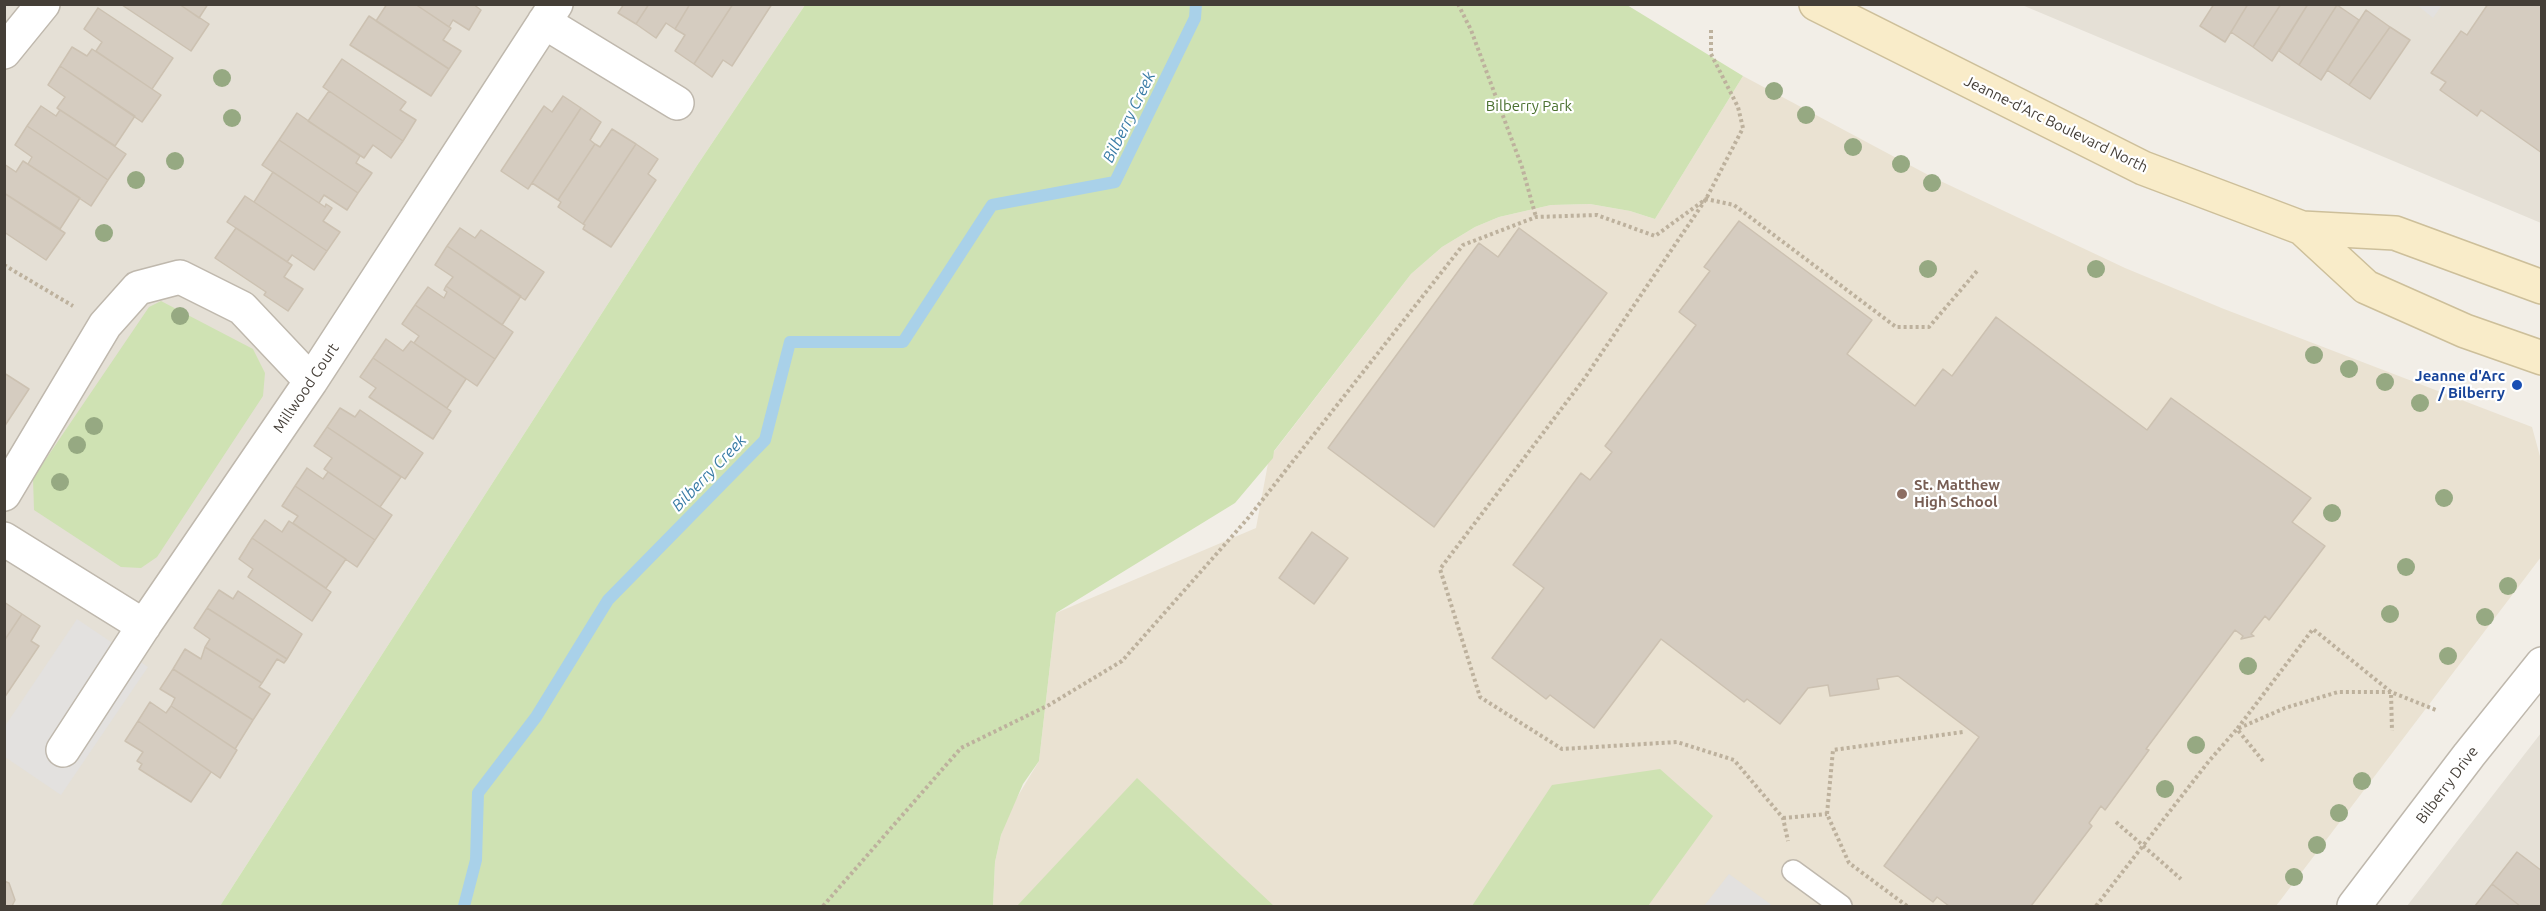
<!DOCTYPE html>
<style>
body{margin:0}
#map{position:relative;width:2546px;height:911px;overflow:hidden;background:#f2eee7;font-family:Ubuntu,sans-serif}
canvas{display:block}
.frame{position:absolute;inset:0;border:6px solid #443e37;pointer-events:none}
</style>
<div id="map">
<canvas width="2546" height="911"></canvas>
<div class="frame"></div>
</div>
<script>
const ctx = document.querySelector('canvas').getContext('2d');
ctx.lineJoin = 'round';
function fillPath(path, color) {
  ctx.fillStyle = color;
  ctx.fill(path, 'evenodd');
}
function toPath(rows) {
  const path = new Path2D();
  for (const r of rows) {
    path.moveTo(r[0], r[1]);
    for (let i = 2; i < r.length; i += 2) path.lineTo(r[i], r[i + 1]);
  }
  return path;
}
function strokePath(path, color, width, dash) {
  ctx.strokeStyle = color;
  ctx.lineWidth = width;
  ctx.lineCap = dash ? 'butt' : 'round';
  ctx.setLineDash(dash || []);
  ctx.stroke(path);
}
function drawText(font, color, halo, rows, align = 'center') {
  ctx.font = font + ' Ubuntu,sans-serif';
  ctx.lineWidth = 4.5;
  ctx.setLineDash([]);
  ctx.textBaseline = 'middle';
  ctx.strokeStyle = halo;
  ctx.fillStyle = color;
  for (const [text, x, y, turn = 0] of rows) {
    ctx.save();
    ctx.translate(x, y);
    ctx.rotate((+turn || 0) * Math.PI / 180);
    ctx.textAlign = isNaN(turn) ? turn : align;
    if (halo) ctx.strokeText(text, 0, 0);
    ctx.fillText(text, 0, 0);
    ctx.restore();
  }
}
const residential = toPath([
 [5,5,805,5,698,164,220,906,5,906],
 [2022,5,2541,5,2541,223],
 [2541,733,2541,906,2407,906]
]);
const education = toPath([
 [1743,76,1932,177,2125,268,2224,309,2532,427,2541,460,2541,557,2276,906,993,906,995,862,1001,835,1010,809,1039,761,1056,613,1256,528,1269,458,1411,274,1442,247,1475,227,1499,217,1551,205,1590,204,1630,211,1655,219]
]);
const green = toPath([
 [805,5,1627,5,1743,76,1655,219,1630,211,1590,204,1551,205,1499,217,1475,227,1442,247,1411,274,1274,451,1273,458,1235,503,1056,613,1039,761,1023,784,1001,835,995,862,993,906,220,906,698,164],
 [161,301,253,349,265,373,263,396,157,557,141,568,121,567,34,510,33,478,149,307],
 [1660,769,1713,816,1648,906,1472,906,1552,785],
 [1137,778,1274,906,1017,906]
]);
const parking = toPath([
 [2417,5,2442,5,2433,18],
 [77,619,148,667,61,795,5,757,5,726],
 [1729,874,1773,906,1704,906]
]);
const stream = toPath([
 [464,906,476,860,478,793,536,717,608,600,765,440,790,342,903,342,992,205,1115,182,1195,18,1196,4]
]);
const building = toPath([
 [179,4,208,4,199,18,179,4],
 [179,4,209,24,191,51,122,5,179,4],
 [387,4,415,4,451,28,443,40,461,51,449,69,376,21,387,4],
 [415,4,473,4,481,10,469,30,453,20,449,27,415,4],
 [624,4,649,4,636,24,618,13,624,4],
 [649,4,690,4,675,29,666,23,656,38,636,24,649,4],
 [690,4,733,4,694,64,675,51,685,35,675,29,690,4],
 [733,4,772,4,732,66,723,60,712,77,694,64,733,4],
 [2214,4,2248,4,2225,42,2200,26,2214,4],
 [2248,4,2281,4,2253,47,2231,32,2248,4],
 [2281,4,2308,4,2272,61,2253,47,2281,4],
 [2308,4,2337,5,2299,65,2279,51,2308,4],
 [2488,4,2538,4,2542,7,2542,153,2481,110,2477,116,2440,90,2446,82,2431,73,2461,31,2467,35,2488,4],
 [2337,5,2359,20,2321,80,2299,65,2337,5],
 [98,8,173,58,152,89,96,51,102,42,84,29,98,8],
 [2366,10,2390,27,2349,85,2327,70,2366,10],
 [369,16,449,69,431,96,350,45,369,16],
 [2390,27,2410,40,2370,99,2349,85,2390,27],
 [72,47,87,56,92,49,161,95,142,122,60,66,72,47],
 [342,59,406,102,400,110,416,120,403,141,323,87,342,59],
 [60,66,135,116,115,146,57,108,65,97,48,85,60,66],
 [329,91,403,141,391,158,373,145,364,158,308,121,329,91],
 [563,96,581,108,528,189,501,171,544,106,552,112,563,96],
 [41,106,56,116,60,110,126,154,108,180,27,126,41,106],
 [581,108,601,122,590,140,595,144,558,200,532,183,581,108],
 [297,113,360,156,356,163,372,173,358,193,279,140,297,113],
 [27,126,108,180,91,206,28,164,32,157,15,145,27,126],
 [612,129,636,144,583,224,558,207,561,202,558,200,595,144,600,147,612,129],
 [279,140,358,193,347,210,324,195,319,203,262,165,279,140],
 [636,144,658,159,648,174,656,180,611,247,583,229,585,225,583,224,636,144],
 [23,161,80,198,60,229,4,193,4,164,16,172,23,161],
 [273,172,325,207,326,204,332,208,323,221,340,232,327,251,254,202,273,172],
 [4,193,65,233,46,260,4,232,4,193],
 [245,196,327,251,314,270,292,255,287,262,227,222,245,196],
 [1739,221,1872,320,1847,354,1915,406,1943,369,1952,376,1996,317,2147,430,2171,398,2311,498,2292,522,2325,546,2269,620,2265,616,2251,634,2254,636,2241,639,2243,636,2235,630,2146,749,2149,750,2105,810,2101,806,2089,823,2092,826,2031,906,1949,906,1937,897,1933,902,1884,866,1979,737,1898,676,1877,679,1879,689,1830,696,1828,685,1808,688,1780,724,1747,699,1744,702,1661,639,1594,728,1550,695,1546,699,1492,658,1544,588,1513,565,1581,473,1590,480,1612,452,1605,446,1696,325,1679,312,1710,271,1704,267,1739,221],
 [236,228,292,265,284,277,303,289,288,311,264,295,266,292,215,258,236,228],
 [460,228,475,238,481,230,544,272,525,300,447,246,460,228],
 [1519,228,1607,293,1434,527,1328,448,1479,243,1498,257,1519,228],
 [447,246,521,296,502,325,446,286,453,277,435,265,447,246],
 [446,286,513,332,495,359,415,305,428,287,444,298,447,292,444,290,446,286],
 [415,305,495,359,477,386,414,343,419,336,402,324,415,305],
 [386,339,403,351,411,341,466,379,447,408,373,358,386,339],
 [373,358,451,411,433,439,369,397,376,388,360,377,373,358],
 [4,373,29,389,4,427,4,373],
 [340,408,355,417,360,410,423,453,405,479,327,427,340,408],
 [327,427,401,477,380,507,324,469,332,458,314,446,327,427],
 [307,468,323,479,328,472,392,515,375,540,295,486,307,468],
 [295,486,375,540,357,567,293,523,298,516,282,506,295,486],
 [265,520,282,532,289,521,346,559,326,588,252,538,265,520],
 [1312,532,1348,558,1314,604,1279,578,1312,532],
 [252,538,331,592,312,621,248,577,253,569,239,559,252,538],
 [219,590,233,599,238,591,302,634,287,659,207,608,219,590],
 [4,602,22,614,4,641,4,602],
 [207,608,287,659,284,663,277,659,262,683,205,647,210,639,194,628,207,608],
 [22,614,40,626,31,641,39,646,4,698,4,641,22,614],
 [205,647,262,683,259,687,270,694,253,720,173,669,185,649,201,659,205,647],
 [173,669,253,720,235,749,171,706,175,698,160,689,173,669],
 [150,702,166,713,171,706,237,750,220,778,138,721,150,702],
 [138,721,211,772,191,802,139,769,142,764,137,761,143,752,125,741,138,721],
 [2517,852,2542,871,2542,906,2520,906,2492,884,2517,852],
 [4,881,9,883,15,900,12,906,4,906,4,881],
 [2492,884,2520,906,2475,906,2492,884]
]);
const path = toPath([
 [1458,4,1471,30,1522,167,1536,217],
 [1711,30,1711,54,1738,107,1743,128,1706,199,1584,379,1440,569,1480,697,1562,749,1677,742,1734,760,1783,818,1788,841],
 [4,265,73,306],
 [2263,761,2237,729,2313,629,2391,692,2392,731],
 [1783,818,1827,814],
 [2116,822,2181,879],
 [823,906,961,748,1049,705,1122,661,1249,517,1463,245,1536,217,1597,215,1655,236,1706,199,1734,205,1896,327,1929,327,1977,271],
 [1907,906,1849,863,1827,814,1833,750,1963,732],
 [2096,906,2209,761,2237,729,2285,708,2338,692,2391,692,2436,710]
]);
const service = toPath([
 [1793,871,1841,906]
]);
const minor = toPath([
 [544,22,677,103],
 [4,52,43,4],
 [4,494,105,325,138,288,180,277,242,308,311,381],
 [4,539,144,626],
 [63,750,145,624,311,381,556,4]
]);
const tertiary = toPath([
 [2354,906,2469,755,2542,664]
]);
const secondary = toPath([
 [1816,4,2143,168,2302,228,2395,233,2542,287],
 [2302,228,2366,287,2465,331,2542,358]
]);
const trees = [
 [222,78],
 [1774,91],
 [1806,115],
 [232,118],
 [1853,147],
 [175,161],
 [1901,164],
 [136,180],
 [1932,183],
 [104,233],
 [1928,269],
 [2096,269],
 [180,316],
 [2314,355],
 [2349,369],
 [2385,382],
 [2420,403],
 [94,426],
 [77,445],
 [60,482],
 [2444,498],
 [2332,513],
 [2406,567],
 [2508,586],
 [2390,614],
 [2485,617],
 [2448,656],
 [2248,666],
 [2196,745],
 [2362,781],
 [2165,789],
 [2339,813],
 [2317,845],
 [2294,877]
];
const markers = [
 [2517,385,6,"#1a4fb4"],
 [1902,494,6,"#8d6e63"]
];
const parkNames = [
 ["Bilberry Park",1529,106]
];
const streetNames = [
 ["Jeanne-d'Arc Boulevard North",2056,124,26],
 ["Millwood Court",306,388,-56],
 ["Bilberry Drive",2447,785,-53]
];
const transitNames = [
 ["Jeanne d'Arc",2505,376],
 ["/ Bilberry",2505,393]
];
const educationNames = [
 ["St. Matthew",1914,485],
 ["High School",1914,502]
];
const waterNames = [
 ["Bilberry Creek",1129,117,-64],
 ["Bilberry Creek",709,473,-46]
];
fillPath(residential, '#e5e0d6');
fillPath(education, '#eae2d2');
fillPath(green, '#cfe2b3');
fillPath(parking, '#e3e1df');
strokePath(stream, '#a9d1e9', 12);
fillPath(building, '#d5ccc0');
strokePath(building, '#ccc1b1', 1.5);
strokePath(service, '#bfb8ad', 24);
strokePath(minor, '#bfb8ad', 36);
strokePath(tertiary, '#bfb8ad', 36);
strokePath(secondary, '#cdbf9a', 36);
strokePath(path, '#bdb19d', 4, [3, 3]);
strokePath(service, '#fff', 21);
strokePath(minor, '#fff', 33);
strokePath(tertiary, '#fff', 33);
strokePath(secondary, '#f9ecc9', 33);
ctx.fillStyle = '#96a982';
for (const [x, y] of trees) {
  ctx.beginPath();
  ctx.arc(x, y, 9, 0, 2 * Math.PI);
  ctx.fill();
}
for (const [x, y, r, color] of markers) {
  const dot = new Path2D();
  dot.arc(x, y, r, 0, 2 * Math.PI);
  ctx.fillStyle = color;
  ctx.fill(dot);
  strokePath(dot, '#fff', 2);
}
drawText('15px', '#4a702f', '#fff', parkNames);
drawText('15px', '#443e37', '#fff', streetNames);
drawText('bold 15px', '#164399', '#fff', transitNames, 'right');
drawText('bold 15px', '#785e54', '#fff', educationNames, 'left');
drawText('italic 16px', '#3a7ca6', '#fff', waterNames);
</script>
